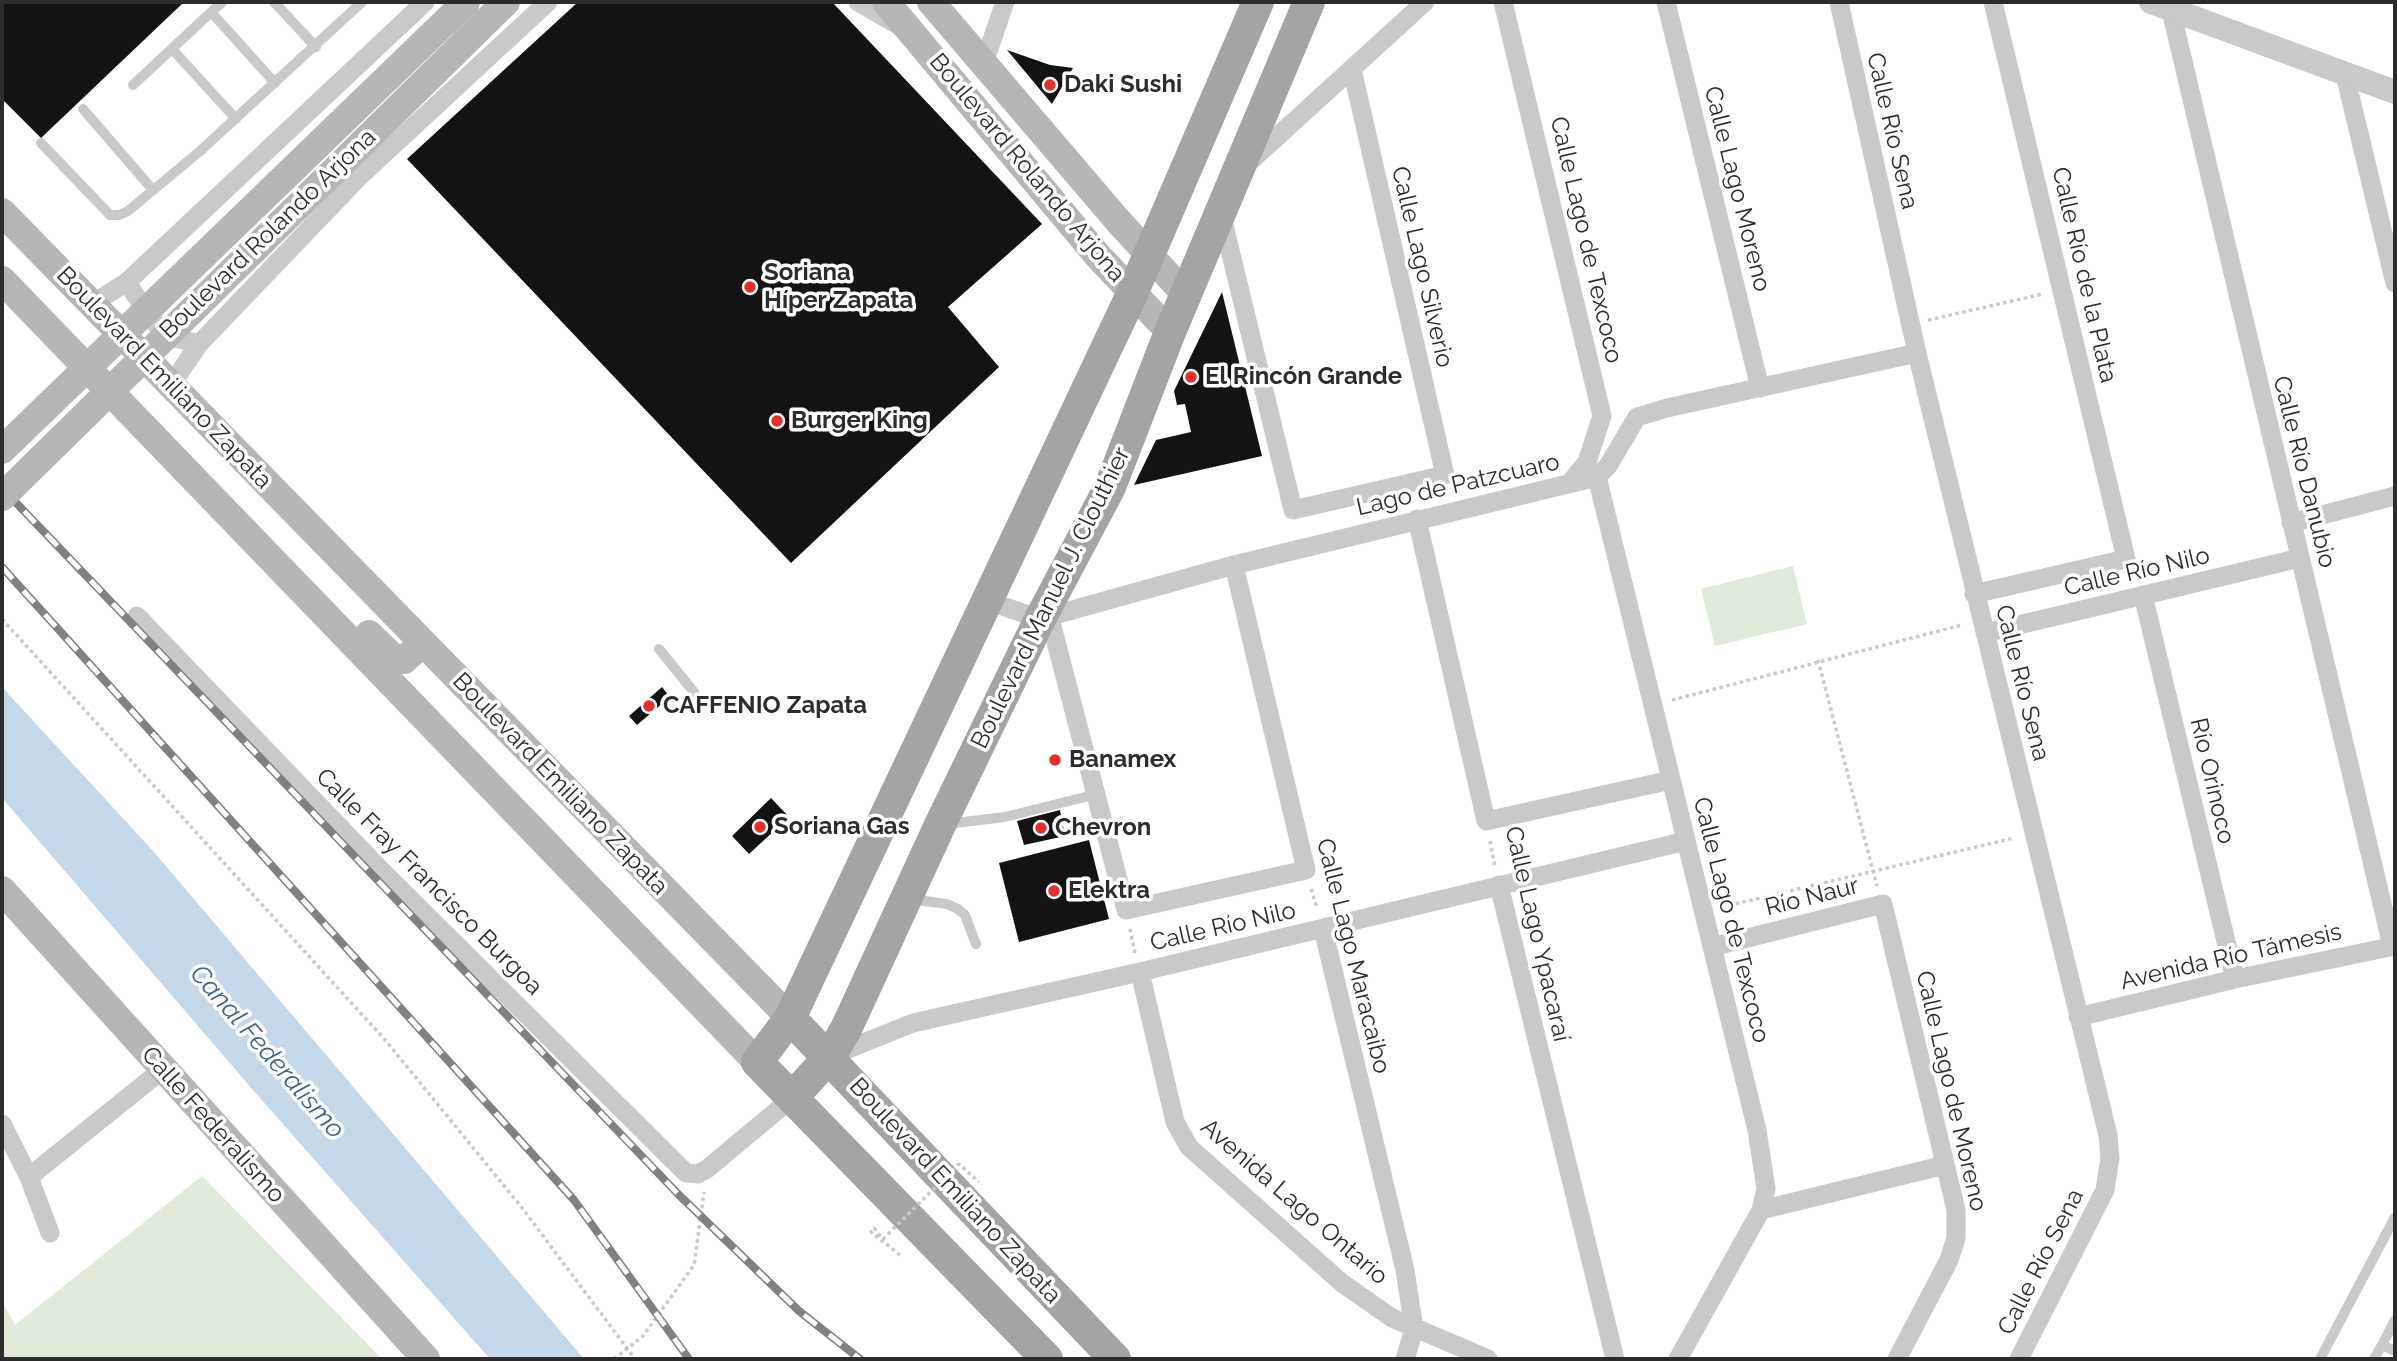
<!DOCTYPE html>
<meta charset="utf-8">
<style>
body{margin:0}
#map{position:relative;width:2397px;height:1361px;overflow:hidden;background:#fff;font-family:Raleway,sans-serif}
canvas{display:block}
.frame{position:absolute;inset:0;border:4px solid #2c2c2c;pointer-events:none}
</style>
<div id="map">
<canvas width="2397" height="1361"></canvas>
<div class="frame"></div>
</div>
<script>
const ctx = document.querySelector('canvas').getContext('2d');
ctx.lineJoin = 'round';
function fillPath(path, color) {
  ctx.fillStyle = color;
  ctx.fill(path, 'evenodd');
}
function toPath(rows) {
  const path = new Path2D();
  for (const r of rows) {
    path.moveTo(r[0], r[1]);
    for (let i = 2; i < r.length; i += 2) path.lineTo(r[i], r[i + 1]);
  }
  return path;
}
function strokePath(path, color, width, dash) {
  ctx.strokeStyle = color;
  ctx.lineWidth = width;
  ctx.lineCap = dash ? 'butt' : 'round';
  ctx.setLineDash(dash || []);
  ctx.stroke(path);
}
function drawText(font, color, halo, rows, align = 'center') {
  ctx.font = font + ' Raleway,sans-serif';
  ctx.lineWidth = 7;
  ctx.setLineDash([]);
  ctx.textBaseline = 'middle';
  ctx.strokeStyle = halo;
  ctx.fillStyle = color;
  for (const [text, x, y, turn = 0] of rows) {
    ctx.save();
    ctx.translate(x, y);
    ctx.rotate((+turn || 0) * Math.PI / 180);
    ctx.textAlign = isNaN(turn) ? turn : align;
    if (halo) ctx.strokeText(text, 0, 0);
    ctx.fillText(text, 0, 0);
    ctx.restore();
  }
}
const green = toPath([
 [1793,566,1807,624,1715,646,1701,589],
 [202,1176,382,1359,2,1359,2,1301,15,1325]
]);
const water = toPath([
 [2,687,154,852,584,1359,490,1359,253,1090,2,798]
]);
const building = toPath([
 [2,2,184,2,41,138,2,99],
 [578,2,832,2,1042,224,948,307,999,367,791,563,407,159],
 [1007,50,1050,65,1073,68,1052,104],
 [1222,292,1262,456,1134,485,1156,440,1191,432,1185,404,1177,405,1174,391],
 [662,687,670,697,637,725,629,716],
 [771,798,789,817,749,854,732,836],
 [1060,810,1065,836,1024,845,1017,821],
 [1089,840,1109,919,1019,942,999,863]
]);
const path = toPath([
 [1928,320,2043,294],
 [2,619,386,1041,523,1209,635,1359],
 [1818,660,1877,886],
 [1672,700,1962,625],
 [1490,841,1495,867],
 [1311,889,1317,908],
 [1722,907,2014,838],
 [1130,929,1135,953],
 [614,1359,643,1336,694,1265,704,1192]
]);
const service = toPath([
 [274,2,316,47],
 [211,12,275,83],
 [172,49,236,119],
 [133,85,222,2],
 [83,109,153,190],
 [41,143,110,215,119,215,128,211,199,152,362,2],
 [659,649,694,692],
 [947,824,1005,817,1097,794],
 [910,899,947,904,958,909,965,915,976,944],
 [2382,1345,2395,1320],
 [2320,1359,2395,1217],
 [2374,1359,2382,1345,2395,1351]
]);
const minor = toPath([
 [858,2,900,26],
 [1503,2,1602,416,1587,462,1569,484],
 [1666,2,1760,388],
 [1839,2,1917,353,2108,1135,2110,1158,2105,1190,2019,1359],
 [2169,2,2392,946],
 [984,63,1005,2],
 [2345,75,2395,283],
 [1245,166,1425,2],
 [1221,213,1293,510,1445,475,1352,69],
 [127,282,150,318,169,336,199,344],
 [92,304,127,282,425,2],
 [171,385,199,344,360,176,548,2],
 [1597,477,1757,1130,1766,1189,1761,1210,1678,1359],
 [1417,519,1486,821,1671,780],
 [2291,523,2395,496],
 [1974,594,2126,559,1993,2],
 [2143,595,2235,979],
 [985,600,1040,619,1234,565,1597,477,1608,466,1637,417,1667,408,1917,353],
 [1049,615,1126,910,1306,870,1234,565],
 [137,616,383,872,686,1173,698,1174,707,1169,792,1098],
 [1985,633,2300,558],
 [1499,885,1615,1359],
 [1323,929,1405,1270,1414,1329,1405,1359],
 [1712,947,1883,904,1956,1210,1956,1238,1949,1260,1897,1359],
 [1140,972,1175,1122,1189,1147,1342,1283,1392,1318,1488,1359],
 [2078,1017,2235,979,2395,946],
 [831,1056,913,1023,1140,972,1686,841],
 [2,1124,29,1177,50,1233],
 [29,1177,162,1070],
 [1761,1210,1945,1165]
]);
const tertiary = toPath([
 [2151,2,2395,92]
]);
const secondary = toPath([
 [886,2,1098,256,1170,332],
 [931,2,1119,222,1187,296],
 [2,212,790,1018],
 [2,280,757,1062],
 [369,634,396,660,404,660,423,643],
 [2,890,426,1359]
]);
const primary = toPath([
 [790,1018,1115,1359],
 [792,1098,830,1056,846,1029,940,825,1040,619,1110,487,1170,332,1309,2],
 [1047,1359,757,1062,790,1018,1132,294,1258,2]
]);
const rail = toPath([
 [2,488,679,1195,799,1311,860,1359],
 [2,567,574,1200,689,1359]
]);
const pathBridge = toPath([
 [900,1255,871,1232,874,1228,883,1239,959,1164,979,1182]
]);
const secondaryBridge = toPath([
 [2,450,466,2],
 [2,497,506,2]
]);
const markers = [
 [1050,85,7,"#e52f2b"],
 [750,287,7,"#e52f2b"],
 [1191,377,7,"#e52f2b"],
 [777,421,7,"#e52f2b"],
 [649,706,7,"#e52f2b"],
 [1055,760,7,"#e52f2b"],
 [760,827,7,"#e52f2b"],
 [1041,828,7,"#e52f2b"],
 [1054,891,7,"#e52f2b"]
];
const poiNames = [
 ["Daki Sushi",1064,85],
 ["Soriana",764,273],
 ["Híper Zapata",764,301],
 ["El Rincón Grande",1205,377],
 ["Burger King",791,421],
 ["CAFFENIO Zapata",663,706],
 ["Banamex",1069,760],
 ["Soriana Gas",774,827],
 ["Chevron",1055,828],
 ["Elektra",1068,891]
];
const streetNames = [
 ["Calle Río Sena",1892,131,77],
 ["Boulevard Rolando Arjona",1027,168,50],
 ["Calle Lago Moreno",1737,189,76],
 ["Boulevard Rolando Arjona",268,234,-44],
 ["Calle Lago de Texcoco",1586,240,77],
 ["Calle Lago Silverio",1422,267,77],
 ["Calle Río de la Plata",2084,275,77],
 ["Boulevard Emiliano Zapata",164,378,46],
 ["Calle Río Danubio",2304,472,76],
 ["Lago de Patzcuaro",1458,485,-13],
 ["Calle Río Nilo",2137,572,-13],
 ["Boulevard Manuel J. Clouthier",1051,598,-64],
 ["Calle Río Sena",2022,683,76],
 ["Río Orinoco",2212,781,77],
 ["Boulevard Emiliano Zapata",560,784,46],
 ["Calle Fray Francisco Burgoa",429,882,45],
 ["Río Naur",1812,897,-14],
 ["Calle Lago de Texcoco",1731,920,76],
 ["Calle Río Nilo",1223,927,-13],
 ["Calle Lago Ypacaraí",1537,934,77],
 ["Calle Lago Maracaibo",1353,956,76],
 ["Avenida Río Támesis",2231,957,-13],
 ["Calle Lago de Moreno",1951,1091,77],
 ["Calle Federalismo",213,1125,48],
 ["Boulevard Emiliano Zapata",955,1191,47],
 ["Avenida Lago Ontario",1294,1202,41],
 ["Calle Río Sena",2041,1262,-63]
];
const waterNames = [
 ["Canal Federalismo",267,1052,49]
];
fillPath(green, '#e0ead9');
fillPath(water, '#c4d8ea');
fillPath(building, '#131313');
strokePath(path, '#c9c9c9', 3.5, [3.5, 3.5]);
strokePath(service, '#c9c9c9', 10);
strokePath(minor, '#c9c9c9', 19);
strokePath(tertiary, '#c9c9c9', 24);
strokePath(secondary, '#b6b6b6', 28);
strokePath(primary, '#a4a4a4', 32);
strokePath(rail, '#818181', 8);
strokePath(rail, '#fff', 5, [16]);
strokePath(pathBridge, '#c9c9c9', 3.5, [3.5, 3.5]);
strokePath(secondaryBridge, '#b6b6b6', 28);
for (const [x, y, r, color] of markers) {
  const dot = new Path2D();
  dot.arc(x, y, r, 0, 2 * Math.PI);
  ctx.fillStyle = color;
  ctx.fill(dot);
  strokePath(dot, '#fff', 2.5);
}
drawText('bold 24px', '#2c2c2c', '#fff', poiNames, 'left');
drawText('24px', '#2c2c2c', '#fff', streetNames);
drawText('italic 26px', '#3a668d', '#fff', waterNames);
</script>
